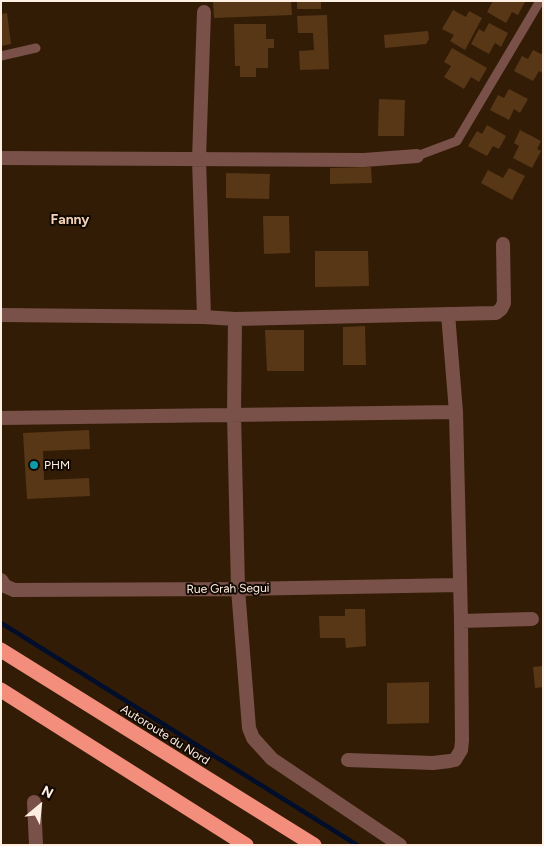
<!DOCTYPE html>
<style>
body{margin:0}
#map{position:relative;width:544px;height:846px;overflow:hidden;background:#331c06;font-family:Figtree,sans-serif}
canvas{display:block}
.frame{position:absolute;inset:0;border:2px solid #ffefe2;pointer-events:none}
.north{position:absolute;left:15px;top:781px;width:50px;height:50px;-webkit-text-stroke:4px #130903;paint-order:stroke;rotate:28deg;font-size:14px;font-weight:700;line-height:20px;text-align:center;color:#ffefe2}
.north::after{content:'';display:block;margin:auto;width:18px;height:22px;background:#ffefe2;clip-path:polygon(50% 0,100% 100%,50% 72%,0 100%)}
</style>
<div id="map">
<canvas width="544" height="846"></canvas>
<div class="frame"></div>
<div class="north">N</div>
</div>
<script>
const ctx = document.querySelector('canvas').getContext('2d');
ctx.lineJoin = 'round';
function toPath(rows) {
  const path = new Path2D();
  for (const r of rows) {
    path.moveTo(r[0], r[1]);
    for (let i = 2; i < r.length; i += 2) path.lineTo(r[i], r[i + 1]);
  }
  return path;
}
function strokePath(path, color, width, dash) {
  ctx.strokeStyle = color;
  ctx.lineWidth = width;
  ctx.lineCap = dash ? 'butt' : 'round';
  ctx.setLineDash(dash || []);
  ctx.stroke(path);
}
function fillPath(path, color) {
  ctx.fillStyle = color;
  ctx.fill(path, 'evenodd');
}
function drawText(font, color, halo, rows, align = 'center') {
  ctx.font = font + ' Figtree,sans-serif';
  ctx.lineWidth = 4;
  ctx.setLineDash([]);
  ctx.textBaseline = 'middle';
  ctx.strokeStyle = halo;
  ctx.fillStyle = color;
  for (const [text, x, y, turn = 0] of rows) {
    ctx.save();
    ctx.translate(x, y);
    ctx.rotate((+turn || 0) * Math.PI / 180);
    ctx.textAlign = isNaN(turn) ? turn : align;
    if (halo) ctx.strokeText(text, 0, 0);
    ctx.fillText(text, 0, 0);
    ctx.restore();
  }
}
const stream = toPath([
 [1,623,357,845]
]);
const building = toPath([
 [213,1,291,1,292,15,214,18],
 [297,1,321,1,321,9,297,9],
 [493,1,524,1,525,2,518,15,512,12,506,23,487,12],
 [453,10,466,17,469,11,482,18,465,50,450,41,454,35,442,29],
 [7,13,11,44,1,46,1,14],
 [327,15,329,69,300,70,299,51,314,50,313,33,298,33,297,16],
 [489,23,508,33,501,47,495,43,489,54,471,44,479,29,484,32],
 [234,24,266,24,266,39,274,39,274,48,268,48,268,68,256,68,256,77,240,77,240,66,235,66],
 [428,31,429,39,426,44,385,48,384,35],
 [452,48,487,68,479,82,471,77,464,89,444,77,451,66,444,62],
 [533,50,543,55,543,73,539,71,533,81,514,71,522,56,528,59],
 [509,89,528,99,520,113,514,109,509,120,490,110,498,95,504,98],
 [379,99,405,100,404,136,378,136],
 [487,125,506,136,499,149,493,146,487,156,468,146,477,131,482,134],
 [520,130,541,141,537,149,541,151,532,168,513,158,519,146,514,143],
 [371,167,372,183,330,184,330,168],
 [509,168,525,176,512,200,481,183,488,170,503,178],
 [226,173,270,174,269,199,226,198],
 [263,216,289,216,290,253,264,254],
 [315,251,368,251,369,286,315,287],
 [365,326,366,365,343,365,343,327],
 [265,330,304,330,304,371,267,371],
 [89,430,90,449,43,451,44,480,89,478,90,496,27,499,23,433],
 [345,609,365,609,366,646,346,648,345,638,320,638,319,616,345,616],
 [543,666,543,687,535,688,533,667],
 [429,682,429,723,387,724,387,683]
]);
const service = toPath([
 [1,56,36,48],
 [417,156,457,141,540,1]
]);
const minor = toPath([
 [204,12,199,159,204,317],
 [1,158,364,160,417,156],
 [1,315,204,317,235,319,496,313,501,309,504,303,503,244],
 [235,319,234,414,238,589,249,728,253,738,272,759,400,845],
 [1,418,456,412],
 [1,580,5,586,14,590,238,589,460,585],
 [461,621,532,619],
 [348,760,433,763,450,761,455,760,461,750,462,741,461,621,456,412,448,314],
 [34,802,36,845]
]);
const motorway = toPath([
 [1,650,314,845],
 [1,690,246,845]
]);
const markers = [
 [34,465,5,"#0f9aa8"]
];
const poiNames = [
 ["PHM",44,465]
];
const streetNames = [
 ["Rue Grah Segui",228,589,-1],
 ["Autoroute du Nord",165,735,32]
];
const neighbourhoodNames = [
 ["Fanny",70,220]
];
strokePath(stream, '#000e2b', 4.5);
fillPath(building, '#583717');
strokePath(service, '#795149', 9);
strokePath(minor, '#795149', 14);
strokePath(motorway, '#f38e7c', 15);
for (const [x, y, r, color] of markers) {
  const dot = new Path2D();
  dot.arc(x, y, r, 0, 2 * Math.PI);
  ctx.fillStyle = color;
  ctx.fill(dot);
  strokePath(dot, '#130903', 2);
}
drawText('12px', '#ffefe2', '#130903', poiNames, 'left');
drawText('12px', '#ffefe2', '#130903', streetNames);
drawText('bold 14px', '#f0d0b6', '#130903', neighbourhoodNames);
</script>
